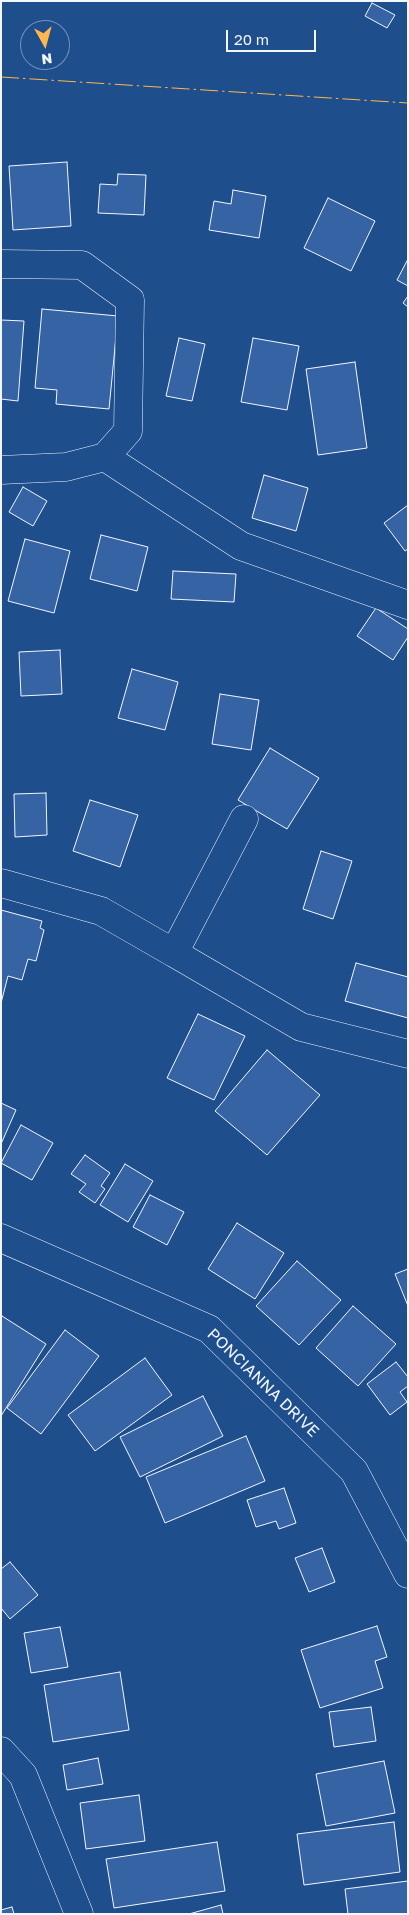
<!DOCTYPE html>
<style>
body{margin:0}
#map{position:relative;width:409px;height:1915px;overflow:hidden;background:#1f4e8c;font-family:"Golos Text",sans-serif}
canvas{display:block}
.frame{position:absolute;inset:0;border:2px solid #f2f6ff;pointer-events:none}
.north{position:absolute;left:20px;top:20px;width:50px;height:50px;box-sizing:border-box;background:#1f4e8c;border:1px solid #7391ba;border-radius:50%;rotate:173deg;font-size:14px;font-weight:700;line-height:20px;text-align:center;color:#f2f6ff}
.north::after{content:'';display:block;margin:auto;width:18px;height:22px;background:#ffb74d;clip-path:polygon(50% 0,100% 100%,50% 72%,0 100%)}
.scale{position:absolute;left:226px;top:30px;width:90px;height:22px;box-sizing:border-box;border:2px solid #f2f6ff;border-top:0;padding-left:6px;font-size:15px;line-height:18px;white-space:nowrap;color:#f2f6ff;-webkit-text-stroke:4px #1f4e8c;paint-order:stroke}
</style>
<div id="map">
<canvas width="409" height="1915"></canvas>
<div class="frame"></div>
<div class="north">N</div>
<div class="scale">20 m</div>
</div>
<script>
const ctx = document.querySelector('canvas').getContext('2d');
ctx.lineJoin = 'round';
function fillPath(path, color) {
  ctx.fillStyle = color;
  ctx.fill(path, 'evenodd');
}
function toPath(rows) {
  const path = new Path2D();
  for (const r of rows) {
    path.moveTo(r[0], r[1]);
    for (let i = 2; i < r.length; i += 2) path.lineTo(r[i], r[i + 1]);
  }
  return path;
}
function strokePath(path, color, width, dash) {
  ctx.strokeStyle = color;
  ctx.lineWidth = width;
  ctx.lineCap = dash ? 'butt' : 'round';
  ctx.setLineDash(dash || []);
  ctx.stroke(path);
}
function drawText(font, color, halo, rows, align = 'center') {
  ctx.font = font + ' "Golos Text",sans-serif';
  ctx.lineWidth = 4;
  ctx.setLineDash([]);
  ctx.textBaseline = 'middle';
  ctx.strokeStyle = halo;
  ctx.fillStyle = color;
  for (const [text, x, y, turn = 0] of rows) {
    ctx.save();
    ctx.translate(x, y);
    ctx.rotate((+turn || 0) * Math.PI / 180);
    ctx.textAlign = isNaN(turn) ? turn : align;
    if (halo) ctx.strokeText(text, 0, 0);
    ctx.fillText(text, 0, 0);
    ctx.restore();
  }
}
const building = toPath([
 [372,3,395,15,387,28,365,16,372,3],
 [67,162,71,226,13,230,9,166,67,162],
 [118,174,146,175,144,215,98,213,100,184,117,185,118,174],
 [233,190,266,196,259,238,209,230,214,201,231,204,233,190],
 [328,198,375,221,351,271,304,248,328,198],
 [408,259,408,286,397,280,408,259],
 [408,296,408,307,403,303,408,296],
 [42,309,118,316,109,409,56,404,57,390,35,388,42,309],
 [1,320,24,321,18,401,1,399,1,320],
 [179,338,205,344,192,401,166,396,179,338],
 [253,338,299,346,287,410,241,402,253,338],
 [355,362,367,448,318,455,306,369,355,362],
 [264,475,308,488,296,531,252,518,264,475],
 [23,487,47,501,33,526,9,512,23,487],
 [408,505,408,549,405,551,384,523,408,505],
 [101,535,148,547,137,591,90,579,101,535],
 [25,539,70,551,54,613,8,601,25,539],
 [173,571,236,574,234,602,171,599,173,571],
 [376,608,408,629,408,637,393,660,357,636,376,608],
 [60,650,62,694,21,696,19,652,60,650],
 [132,669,178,682,165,730,118,718,132,669],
 [220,694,259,700,251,750,212,744,220,694],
 [270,748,319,778,287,829,238,800,270,748],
 [46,793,47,835,15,837,14,794,46,793],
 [90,800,138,815,120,867,73,851,90,800],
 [321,851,352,861,333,919,303,909,321,851],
 [1,910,42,921,40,928,44,930,36,961,28,959,22,980,8,976,1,1003,1,910],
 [356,963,408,977,408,1018,345,1001,356,963],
 [198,1014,245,1036,214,1100,167,1078,198,1014],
 [267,1050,320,1095,267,1155,215,1111,267,1050],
 [1,1103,16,1110,1,1144,1,1103],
 [21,1125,53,1143,32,1180,1,1163,21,1125],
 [85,1155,110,1173,101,1186,105,1189,95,1203,79,1192,86,1184,71,1174,85,1155],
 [125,1164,153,1181,128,1222,100,1205,125,1164],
 [150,1195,184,1212,167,1245,133,1227,150,1195],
 [237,1223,284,1253,255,1299,208,1269,237,1223],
 [297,1261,341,1300,299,1345,256,1306,297,1261],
 [408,1269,408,1306,395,1274,408,1269],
 [353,1306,396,1344,358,1386,316,1348,353,1306],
 [2,1316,46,1344,1,1416,1,1316,2,1316],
 [65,1330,99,1356,41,1434,7,1408,65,1330],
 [145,1358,172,1395,95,1451,68,1415,145,1358],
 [396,1362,408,1377,408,1386,400,1392,407,1402,390,1415,367,1384,396,1362],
 [203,1396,223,1436,140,1477,120,1437,203,1396],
 [246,1436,265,1481,165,1523,146,1477,246,1436],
 [284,1488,296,1523,279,1529,276,1521,256,1527,247,1500,284,1488],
 [322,1548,335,1582,309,1592,295,1558,322,1548],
 [10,1562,38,1595,10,1619,1,1608,1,1569,10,1562],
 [377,1626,387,1657,375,1661,383,1688,320,1708,301,1650,377,1626],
 [60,1627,68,1667,31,1673,24,1633,60,1627],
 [120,1672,129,1730,53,1742,44,1685,120,1672],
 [371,1707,376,1741,334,1747,329,1712,371,1707],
 [98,1758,103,1784,67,1790,63,1765,98,1758],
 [384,1761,395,1813,326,1826,316,1774,384,1761],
 [139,1795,145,1841,86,1849,80,1803,139,1795],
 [394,1822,400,1872,304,1885,297,1834,394,1822],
 [217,1842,225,1891,114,1908,106,1859,217,1842],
 [408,1881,408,1914,348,1914,345,1889,408,1881],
 [221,1905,223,1914,189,1914,221,1905],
 [12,1907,14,1914,1,1914,1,1910,12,1907]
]);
const street = toPath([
 [1,264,82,265,130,300,128,431,105,457,66,467,1,470],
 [105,457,241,546,408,605],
 [244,819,174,953,301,1027,408,1054],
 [1,883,101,911,174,953],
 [1,1238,209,1329,354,1471,408,1574],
 [1,1751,23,1775,79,1914]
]);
const power = toPath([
 [1,77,408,103]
]);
const streetNames = [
 ["PONCIANNA DRIVE",263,1383,44]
];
fillPath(building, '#3563a3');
strokePath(building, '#f2f6ff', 1);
strokePath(street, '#f2f6ff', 29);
strokePath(street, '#1f4e8c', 28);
strokePath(power, '#ffb74d', 1, [18, 4, 2.5, 4]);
drawText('16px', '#f2f6ff', '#1f4e8c', streetNames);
</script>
